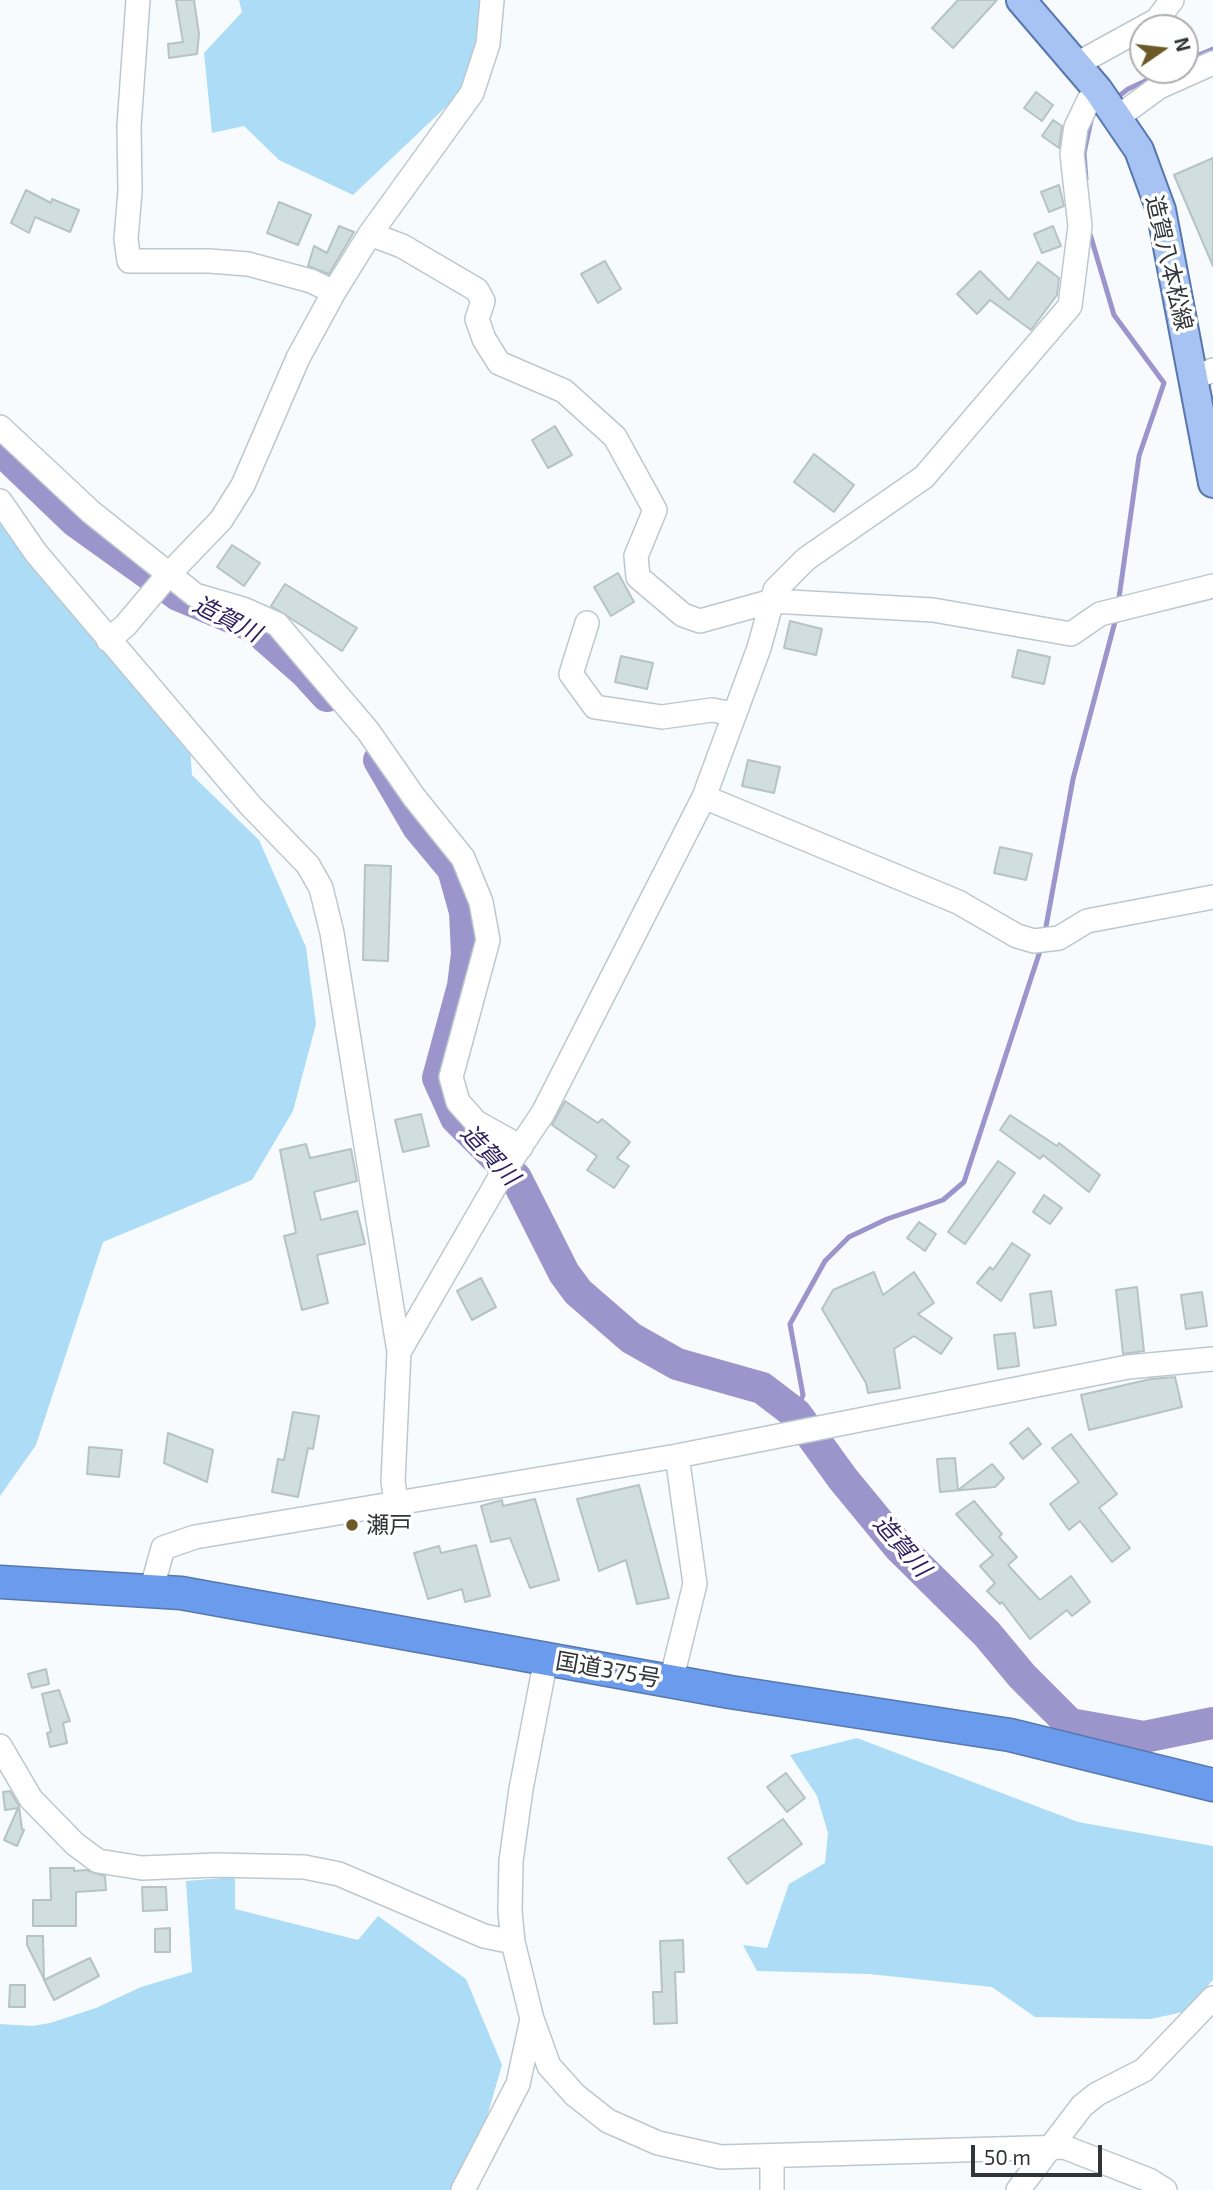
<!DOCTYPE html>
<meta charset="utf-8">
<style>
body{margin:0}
#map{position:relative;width:1213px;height:2190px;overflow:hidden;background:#f7fbfe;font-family:"Exo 2",sans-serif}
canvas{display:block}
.north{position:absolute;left:1129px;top:14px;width:70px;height:70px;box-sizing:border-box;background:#fff;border:2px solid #adaeaf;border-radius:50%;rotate:76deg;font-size:19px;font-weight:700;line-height:28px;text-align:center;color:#313537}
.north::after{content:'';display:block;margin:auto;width:24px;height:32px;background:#6c5927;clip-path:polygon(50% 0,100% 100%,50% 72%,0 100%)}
.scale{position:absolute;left:971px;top:2145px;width:131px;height:32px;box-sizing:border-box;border:4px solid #313537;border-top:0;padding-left:9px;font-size:21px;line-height:24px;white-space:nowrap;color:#313537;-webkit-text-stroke:5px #fff;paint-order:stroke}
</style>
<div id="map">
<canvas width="1213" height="2190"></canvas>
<div class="north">N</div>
<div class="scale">50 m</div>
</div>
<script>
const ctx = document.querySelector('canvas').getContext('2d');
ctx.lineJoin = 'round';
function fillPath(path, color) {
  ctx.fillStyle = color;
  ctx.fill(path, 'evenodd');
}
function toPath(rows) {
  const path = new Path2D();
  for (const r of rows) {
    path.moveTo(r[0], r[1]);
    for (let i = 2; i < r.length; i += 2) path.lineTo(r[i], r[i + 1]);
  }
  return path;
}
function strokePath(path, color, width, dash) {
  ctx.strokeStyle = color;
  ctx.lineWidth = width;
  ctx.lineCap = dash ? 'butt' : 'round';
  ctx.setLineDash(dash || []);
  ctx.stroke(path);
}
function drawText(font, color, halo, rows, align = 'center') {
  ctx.font = font + ' "Exo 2","Noto Sans JP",sans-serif';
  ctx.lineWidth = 7;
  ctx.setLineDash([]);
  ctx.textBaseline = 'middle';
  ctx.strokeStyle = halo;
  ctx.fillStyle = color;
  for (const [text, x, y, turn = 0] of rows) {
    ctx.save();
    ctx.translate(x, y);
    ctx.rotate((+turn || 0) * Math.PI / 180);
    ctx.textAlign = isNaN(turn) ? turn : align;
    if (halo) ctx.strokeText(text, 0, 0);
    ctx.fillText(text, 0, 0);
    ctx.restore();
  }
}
const green = toPath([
 [239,0,486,0,468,86,353,195,279,160,244,126,212,133,204,53,242,12],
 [0,501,189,730,192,775,259,840,306,947,316,1024,293,1111,252,1180,103,1242,36,1445,0,1496],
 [857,1738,1078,1822,1213,1846,1213,1980,1183,2012,1151,2019,1035,2017,992,1987,869,1974,757,1971,743,1945,767,1948,789,1884,825,1863,828,1833,817,1796,790,1755],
 [235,1877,235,1909,358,1940,378,1916,466,1979,502,2065,477,2151,454,2190,0,2190,0,2024,32,2026,50,2023,96,2008,141,1987,192,1972,186,1881]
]);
const stream = toPath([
 [1185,61,1213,49],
 [1114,100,1128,89,1154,77],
 [1086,179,1084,153,1092,116,1101,110],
 [1090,234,1114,315,1164,383,1139,456,1118,605],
 [1045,932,1073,779,1116,618],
 [796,1414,803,1395,790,1324,825,1261,849,1237,887,1219,943,1200,964,1182,1042,945]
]);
const river = toPath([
 [0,449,75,521,178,595,254,627,305,672,327,696],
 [379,760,418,827,453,869,465,912,467,954,463,986,438,1078,456,1118,516,1178,564,1273,578,1292,631,1338,677,1364,762,1388,796,1414,843,1479,899,1547,987,1634,1022,1676,1070,1724,1144,1737,1213,1723]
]);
const building = toPath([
 [176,0,194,0,199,34,197,54,169,58,168,44,183,42,176,0],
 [958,0,997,0,953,48,932,28,958,0],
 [1036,92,1053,105,1042,121,1024,108,1036,92],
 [1053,120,1062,126,1059,148,1042,136,1053,120],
 [1213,158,1213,266,1174,175,1213,158],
 [1059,185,1064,206,1049,212,1041,192,1059,185],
 [26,190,51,203,52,199,79,210,70,232,35,217,29,233,11,223,26,190],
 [279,202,311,215,298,245,267,233,279,202],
 [339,226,354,232,329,274,308,266,314,246,327,253,339,226],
 [1053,226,1061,246,1042,253,1034,234,1053,226],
 [605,261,621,289,598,303,581,274,605,261],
 [1038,262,1059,278,1057,295,1031,330,990,300,977,314,957,294,980,271,1009,300,1038,262],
 [555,426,572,455,548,468,532,440,555,426],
 [814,454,854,485,834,512,794,482,814,454],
 [232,545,260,563,244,586,217,567,232,545],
 [618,573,634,602,611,616,594,587,618,573],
 [285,584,357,628,342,651,271,606,285,584],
 [790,621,822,629,816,655,784,648,790,621],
 [1018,650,1050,657,1044,684,1012,677,1018,650],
 [621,656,653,663,647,689,615,682,621,656],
 [748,760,780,767,774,793,742,786,748,760],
 [1000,847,1032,854,1026,880,994,873,1000,847],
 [365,865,391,866,388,961,363,960,365,865],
 [565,1101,598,1123,602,1119,630,1142,617,1158,629,1166,614,1188,587,1170,597,1156,552,1125,565,1101],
 [421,1114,429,1146,403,1152,395,1120,421,1114],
 [1010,1115,1057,1146,1059,1143,1100,1175,1089,1192,1043,1155,1040,1159,1000,1130,1010,1115],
 [306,1144,310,1158,351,1149,357,1181,314,1192,321,1220,357,1211,365,1244,317,1255,328,1303,302,1310,284,1236,296,1233,280,1150,306,1144],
 [998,1161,1015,1173,965,1244,948,1232,998,1161],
 [1044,1195,1062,1208,1050,1224,1033,1212,1044,1195],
 [919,1222,936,1234,925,1251,907,1238,919,1222],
 [1012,1243,1030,1255,1001,1301,977,1283,990,1267,993,1270,1012,1243],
 [874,1272,883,1295,914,1272,934,1303,918,1314,952,1338,941,1354,914,1336,894,1349,900,1388,868,1393,866,1383,822,1309,833,1290,874,1272],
 [481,1278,496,1307,472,1320,457,1291,481,1278],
 [1137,1287,1144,1351,1123,1354,1116,1290,1137,1287],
 [1051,1291,1056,1325,1034,1328,1030,1294,1051,1291],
 [1202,1292,1207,1326,1186,1329,1181,1295,1202,1292],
 [1015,1333,1019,1366,998,1369,994,1335,1015,1333],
 [1175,1377,1182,1407,1089,1430,1081,1395,1151,1379,1175,1377],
 [293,1412,319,1416,313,1449,308,1448,298,1497,272,1492,278,1459,284,1460,293,1412],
 [1028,1428,1041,1444,1023,1459,1010,1443,1028,1428],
 [168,1433,213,1450,207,1482,164,1463,168,1433],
 [1071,1434,1117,1494,1099,1508,1130,1548,1112,1562,1080,1521,1069,1530,1050,1504,1079,1482,1052,1448,1071,1434],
 [89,1447,122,1450,119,1477,87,1474,89,1447],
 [955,1458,958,1490,992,1464,1004,1478,995,1487,940,1492,937,1459,955,1458],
 [639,1485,669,1598,637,1604,626,1560,599,1571,577,1499,639,1485],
 [535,1499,559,1580,530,1588,510,1538,491,1542,481,1506,502,1500,503,1506,535,1499],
 [974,1501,1002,1534,999,1537,1017,1557,1008,1565,1040,1600,1071,1576,1090,1602,1072,1616,1067,1610,1030,1639,1002,1602,1000,1604,987,1591,995,1583,980,1566,993,1555,956,1514,974,1501],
 [476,1545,490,1596,465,1602,462,1589,428,1599,414,1553,439,1546,441,1553,476,1545],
 [46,1669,49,1684,32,1688,28,1674,46,1669],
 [59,1690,70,1721,63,1723,67,1743,50,1747,47,1733,51,1732,42,1694,59,1690],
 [786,1773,805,1798,787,1812,767,1787,786,1773],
 [10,1791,19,1806,22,1829,24,1830,17,1846,4,1840,18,1808,5,1810,3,1792,10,1791],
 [783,1819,802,1844,747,1884,728,1858,783,1819],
 [50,1868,74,1868,74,1871,86,1870,105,1876,106,1890,76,1892,76,1926,33,1926,33,1900,51,1900,50,1868],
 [142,1887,166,1887,167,1910,143,1911,142,1887],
 [170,1928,170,1952,155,1952,155,1929,170,1928],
 [27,1936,43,1936,44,1979,27,1945,27,1936],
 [683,1940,684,1972,675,1972,677,2023,654,2024,653,1992,662,1992,660,1941,683,1940],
 [90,1958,99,1976,54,2000,44,1980,90,1958],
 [10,1985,25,1985,25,2007,9,2007,10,1985]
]);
const minor = toPath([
 [138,0,129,126,130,191,126,239,129,261,209,261,248,264,311,281,334,292],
 [1075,65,1157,20,1172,0],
 [1118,117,1159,87,1213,63],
 [370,234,402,246,477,290,483,301,477,319,484,339,499,363,564,391,615,437,655,510,636,556,638,577,683,615,700,621,772,601,933,610,1071,634,1100,614,1213,586],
 [1194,378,1213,370],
 [0,427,91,512,195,595,243,609,277,624,368,731,414,797,463,858,481,902,488,940,451,1077,458,1102,476,1122,521,1147],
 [0,501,36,553,250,805,308,865,321,888,332,933,399,1352,393,1481,396,1502],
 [587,623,571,674,595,707,662,717,712,710,734,714],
 [108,640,125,626,168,575,221,520,243,485,298,358,334,292,370,234,472,93,488,44,492,0],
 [704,797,958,902,1017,936,1034,941,1059,938,1087,921,1213,897],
 [399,1352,502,1174,543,1113,704,797,759,648,775,590,806,559,924,477,1070,306,1080,226,1072,154,1076,127,1089,100,1098,90],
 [151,1591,163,1548,195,1537,677,1456,1128,1367,1213,1359],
 [546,1659,521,1789,511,1861,510,1911,513,1942,532,2019,549,2066,575,2095,608,2121,658,2143,721,2157,1064,2147,1149,2180,1165,2190],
 [671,1681,695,1584,677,1456],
 [0,1746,31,1799,75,1844,98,1861,142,1868,216,1865,304,1867,339,1874,484,1936,513,1942],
 [772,2156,772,2190],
 [463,2190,518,2084,532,2019],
 [1018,2190,1082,2106,1097,2094,1144,2070,1213,1998]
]);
const major = toPath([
 [1021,0,1098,90,1139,150,1161,210,1213,483]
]);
const highway = toPath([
 [0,1582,181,1593,730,1692,1010,1735,1213,1785]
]);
const markers = [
 [352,1525,7,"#6c5927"]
];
const streetNames = [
 ["造賀八本松線",1169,263,77],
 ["国道375号",608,1670,10]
];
const poiNames = [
 ["瀬戸",366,1525]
];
const waterNames = [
 ["造賀川",227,619,27],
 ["造賀川",490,1155,47],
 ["造賀川",902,1546,49]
];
fillPath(green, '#adddf6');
strokePath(stream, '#9c95cc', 5);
strokePath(river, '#9c95cc', 32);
fillPath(building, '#d1dee0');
strokePath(building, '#b6c3c4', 2);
strokePath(minor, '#bdc8ce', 26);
strokePath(major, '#5777ad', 32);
strokePath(highway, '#5777ad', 35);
strokePath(minor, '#fff', 23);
strokePath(major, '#a6c3f4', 28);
strokePath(highway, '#6b9bed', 32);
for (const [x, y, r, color] of markers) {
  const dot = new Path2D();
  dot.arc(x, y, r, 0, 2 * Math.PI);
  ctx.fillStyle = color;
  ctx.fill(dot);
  strokePath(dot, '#fff', 2.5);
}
drawText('23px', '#313537', '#fff', streetNames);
drawText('23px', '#313537', '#fff', poiNames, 'left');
drawText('italic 24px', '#2e1e5f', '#fff', waterNames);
</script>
